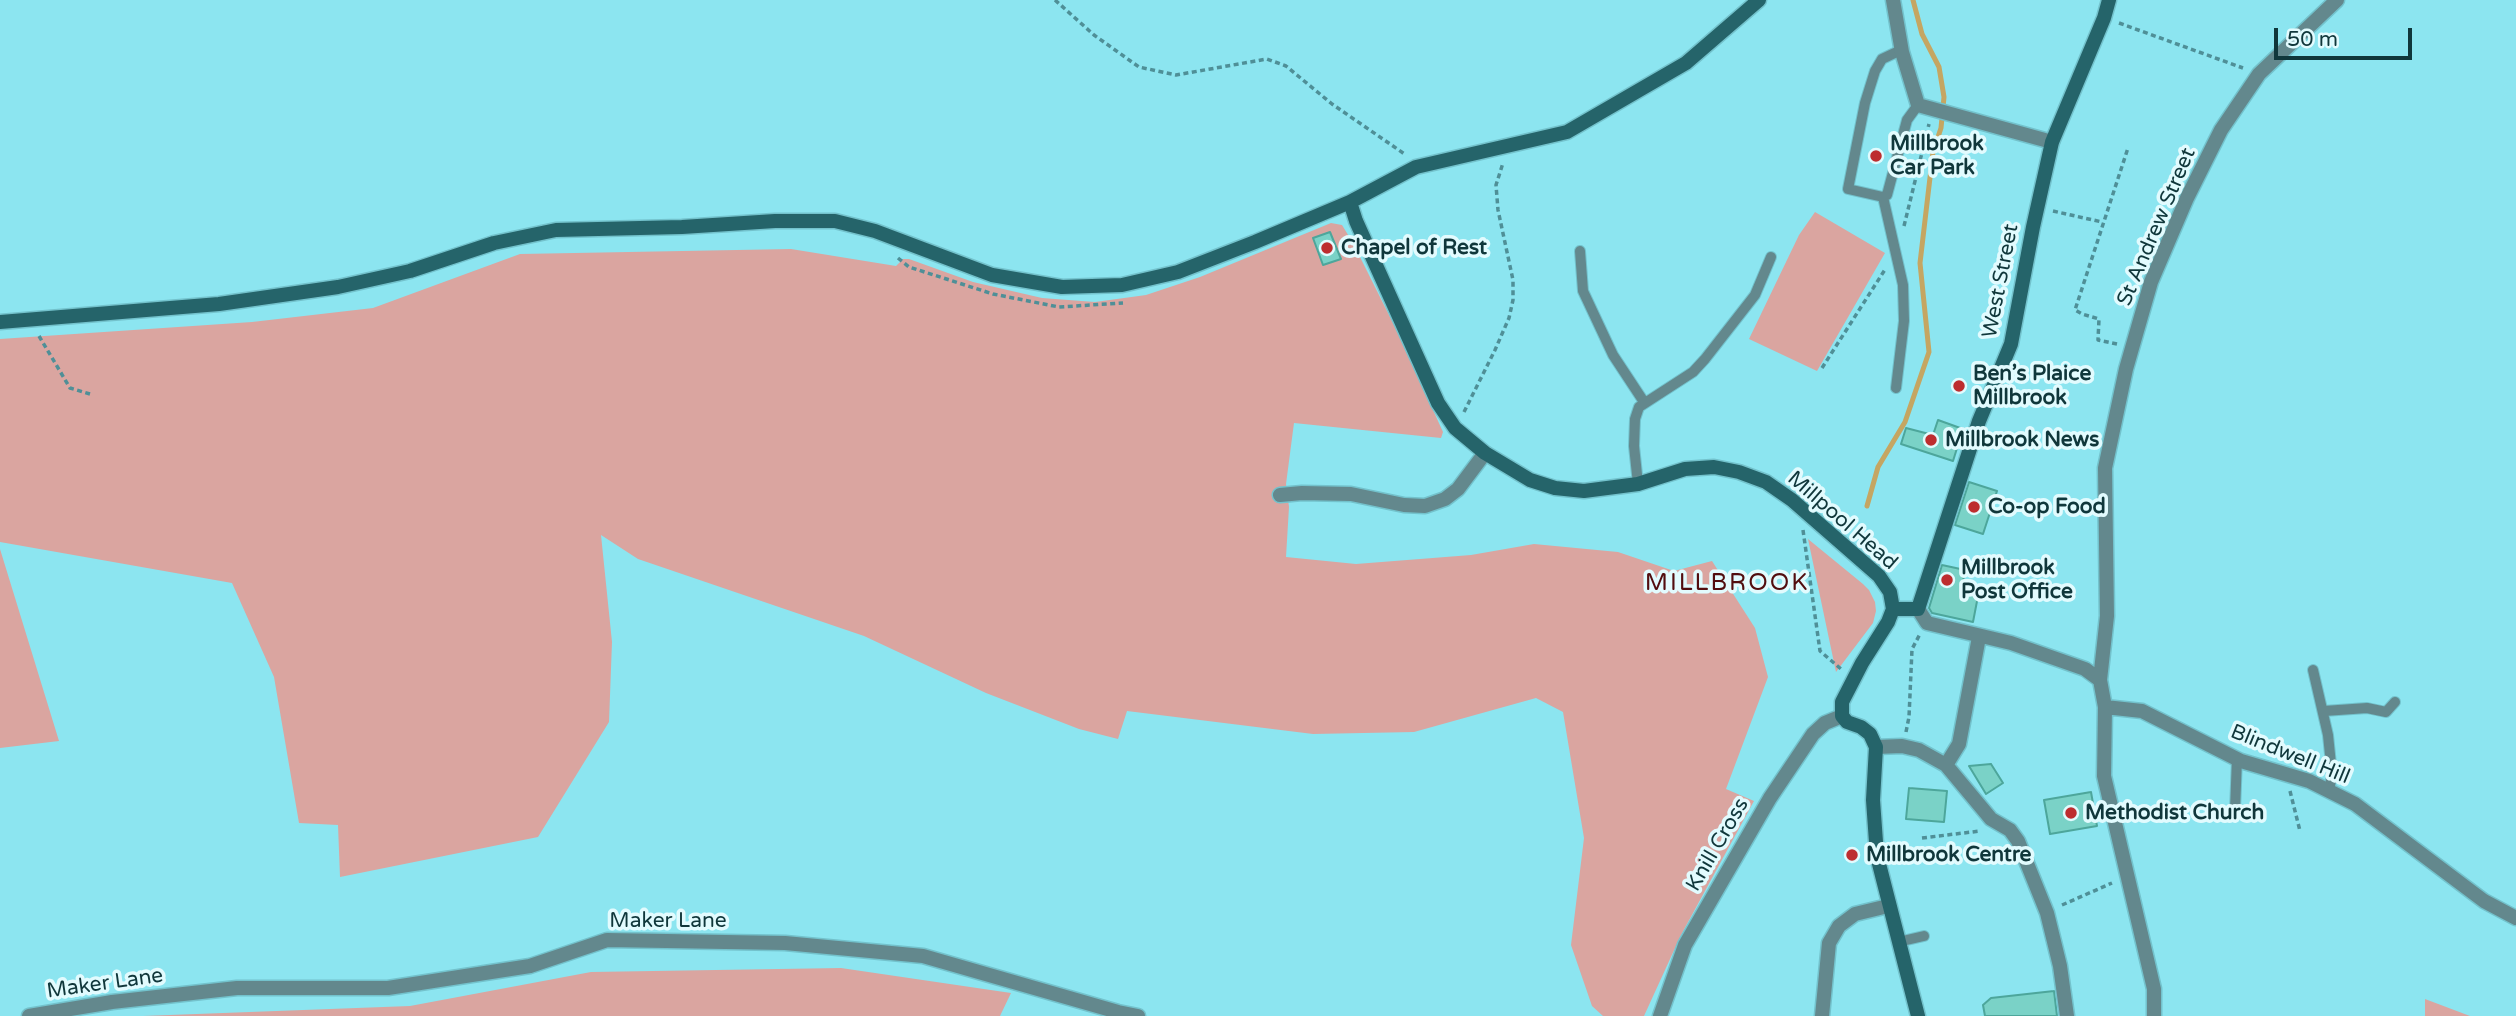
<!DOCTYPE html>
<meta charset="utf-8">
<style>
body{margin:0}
#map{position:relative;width:2516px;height:1016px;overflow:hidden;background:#8ce5f0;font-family:"Varela Round",sans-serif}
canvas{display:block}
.scale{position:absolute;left:2274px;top:28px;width:138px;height:32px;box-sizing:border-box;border:4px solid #10373b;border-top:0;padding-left:9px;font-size:21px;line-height:24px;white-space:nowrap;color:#10373b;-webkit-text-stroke:5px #e2fbfe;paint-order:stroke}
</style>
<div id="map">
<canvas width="2516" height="1016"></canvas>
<div class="scale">50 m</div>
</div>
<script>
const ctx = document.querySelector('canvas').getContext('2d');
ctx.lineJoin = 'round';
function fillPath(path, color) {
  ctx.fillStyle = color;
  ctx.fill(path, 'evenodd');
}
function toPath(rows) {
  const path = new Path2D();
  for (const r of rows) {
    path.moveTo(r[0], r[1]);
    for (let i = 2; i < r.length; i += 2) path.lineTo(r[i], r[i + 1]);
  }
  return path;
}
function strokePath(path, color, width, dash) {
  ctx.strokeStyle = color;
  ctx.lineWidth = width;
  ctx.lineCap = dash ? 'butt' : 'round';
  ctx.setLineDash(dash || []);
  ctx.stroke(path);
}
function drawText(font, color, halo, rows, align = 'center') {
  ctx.font = font + ' "Varela Round",sans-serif';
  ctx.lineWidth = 7;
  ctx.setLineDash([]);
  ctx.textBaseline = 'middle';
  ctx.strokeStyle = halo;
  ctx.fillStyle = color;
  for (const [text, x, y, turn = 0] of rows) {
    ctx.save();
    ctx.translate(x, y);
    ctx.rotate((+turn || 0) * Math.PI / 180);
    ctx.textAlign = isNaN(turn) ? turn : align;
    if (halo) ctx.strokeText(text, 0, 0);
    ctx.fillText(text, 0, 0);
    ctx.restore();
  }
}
const green = toPath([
 [1815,212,1885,253,1817,371,1749,339,1799,235],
 [1331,223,1342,225,1353,243,1399,335,1443,432,1441,438,1294,423,1286,484,1289,507,1286,557,1356,564,1471,555,1534,544,1618,552,1674,571,1712,561,1755,628,1768,677,1726,789,1754,801,1681,935,1644,1016,1603,1016,1592,1006,1571,945,1584,838,1563,712,1536,698,1414,732,1313,734,1127,711,1118,739,1079,729,986,693,864,636,638,559,601,535,612,642,609,722,538,837,340,877,338,825,299,823,274,677,232,583,0,542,0,339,252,322,373,308,520,254,791,249,896,266,903,259,909,259,973,282,1042,298,1095,302,1146,295,1200,277],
 [1808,539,1863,584,1869,590,1875,602,1876,611,1873,623,1836,672],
 [0,549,59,741,0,748],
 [841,968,1011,993,1000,1016,143,1016,410,1006,591,972],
 [2425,999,2470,1016,2425,1016]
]);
const stream = toPath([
 [1867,506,1878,467,1905,422,1929,352,1920,263,1933,152,1941,128,1944,97,1939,67,1922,34,1913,0]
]);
const building = toPath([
 [1330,232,1341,259,1323,265,1313,238,1330,232],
 [1938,420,1963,429,1953,461,1901,444,1906,428,1933,435,1938,420],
 [1969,482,1997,491,1983,534,1955,525,1969,482],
 [1942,565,1965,570,1961,592,1978,596,1973,622,1932,613,1929,608,1942,565],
 [1991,764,2003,783,1986,794,1969,766,1991,764],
 [1909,788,1947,791,1944,822,1906,819,1909,788],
 [2091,792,2097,826,2050,834,2044,800,2091,792],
 [2054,991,2057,1016,1985,1016,1983,1005,1991,998,2054,991]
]);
const path = toPath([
 [1055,0,1094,35,1139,67,1176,75,1267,59,1286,66,1332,104,1406,155],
 [2119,23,2243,68],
 [2053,211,2102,222],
 [1904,226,1929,124],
 [898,258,909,267,993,294,1059,307,1123,303],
 [39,336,70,388,90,394],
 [2117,344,2098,340,2099,319,2082,314,2075,310,2128,148],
 [1822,368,1886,268],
 [1464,412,1495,350,1509,318,1513,300,1513,280,1498,210,1496,185,1503,163],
 [1803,530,1820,651,1841,669],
 [1906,732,1909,717,1912,649,1920,634],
 [2290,791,2300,831],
 [1922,838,1980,831],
 [2062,905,2112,883]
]);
const lane = toPath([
 [1901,50,1882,59,1875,71,1865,103,1848,189,1883,197,1887,195,1907,120,1918,105],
 [1883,197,1903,285,1904,321,1896,388],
 [1580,251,1583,291,1613,355,1644,402],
 [1638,484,1634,446,1635,419,1639,407,1693,372,1705,359,1755,295,1771,257],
 [2313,670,2328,735,2332,774,2329,791],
 [2324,711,2367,708,2386,712,2395,702],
 [2235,811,2237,758],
 [1898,942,1924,936]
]);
const street = toPath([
 [1893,0,1902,52,1918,105,2052,142],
 [1280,495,1302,493,1351,494,1404,505,1425,506,1445,499,1458,489,1485,453],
 [1918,609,1927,623,2011,643,2085,669,2100,680],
 [2105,707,2142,711,2241,761,2309,781,2355,804,2484,901,2516,918],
 [1876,747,1902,746,1919,750,1946,765,1991,819,2010,830,2018,841,2047,913,2060,966,2067,1016],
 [1946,765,1959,744,1979,637],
 [29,1016,112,1002,237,988,388,988,530,966,607,940,785,943,923,956,1118,1012,1138,1016],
 [1660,1016,1685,945,1770,798,1813,734,1825,723,1842,716],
 [1822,1016,1829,943,1839,926,1855,914,1888,906],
 [2154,1016,2154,989,2104,776,2105,707,2100,680,2107,616,2105,468,2126,369,2151,282,2187,198,2221,130,2259,74,2337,0]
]);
const secondary = toPath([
 [1350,202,1356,221,1438,403,1455,428,1485,453,1530,480,1555,488,1584,491,1638,484,1685,469,1714,467,1739,472,1766,482,1792,500,1879,576,1890,592,1893,609,1888,622,1862,663,1842,702,1842,716,1847,722,1861,727,1870,734,1876,747,1873,800,1877,856,1918,1016],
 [0,322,219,304,338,287,410,271,494,243,556,230,682,227,775,221,835,221,875,231,992,275,1062,287,1122,285,1178,272,1255,242,1350,202,1416,167,1567,132,1686,63,1759,0],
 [1893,609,1918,609,1979,421,2011,344,2033,227,2052,142,2104,18,2109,0]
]);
const markers = [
 [1876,156,7,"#bd2d2f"],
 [1327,248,7,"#bd2d2f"],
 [1959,386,7,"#bd2d2f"],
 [1931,440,7,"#bd2d2f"],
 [1974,507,7,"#bd2d2f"],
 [1947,580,7,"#bd2d2f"],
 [2071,813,7,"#bd2d2f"],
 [1852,855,7,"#bd2d2f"]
];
const poiNames = [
 ["Millbrook",1890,144],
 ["Car Park",1890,168],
 ["Chapel of Rest",1341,248],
 ["Ben’s Plaice",1973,374],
 ["Millbrook",1973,398],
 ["Millbrook News",1945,440],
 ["Co-op Food",1988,507],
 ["Millbrook",1961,568],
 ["Post Office",1961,592],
 ["Methodist Church",2085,813],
 ["Millbrook Centre",1866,855]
];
const streetNames = [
 ["St Andrew Street",2157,227,-67],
 ["West Street",2001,281,-79],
 ["Millpool Head",1842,521,41],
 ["Blindwell Hill",2290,755,22],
 ["Knill Cross",1718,845,-60],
 ["Maker Lane",668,921],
 ["Maker Lane",105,984,-8]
];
const quarterNames = [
 ["MILLBROOK",1727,584]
];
fillPath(green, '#daa5a0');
strokePath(stream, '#c5a662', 5);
fillPath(building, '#7ad2c7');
strokePath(building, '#4da69b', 2);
strokePath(lane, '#73c2cc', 12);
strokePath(street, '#73c2cc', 17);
strokePath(secondary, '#73c2cc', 17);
strokePath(path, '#4f8f97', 3.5, [5, 3.5]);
strokePath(lane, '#63888d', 10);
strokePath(street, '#63888d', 14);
strokePath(secondary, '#25646a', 14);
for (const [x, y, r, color] of markers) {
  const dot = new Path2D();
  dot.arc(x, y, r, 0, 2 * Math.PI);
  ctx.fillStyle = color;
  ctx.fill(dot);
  strokePath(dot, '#e2fbfe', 2.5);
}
drawText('bold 21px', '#10373b', '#e2fbfe', poiNames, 'left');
drawText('21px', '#10373b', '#e2fbfe', streetNames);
ctx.letterSpacing = '2px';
drawText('24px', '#520d0f', '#e2fbfe', quarterNames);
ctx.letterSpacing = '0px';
</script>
